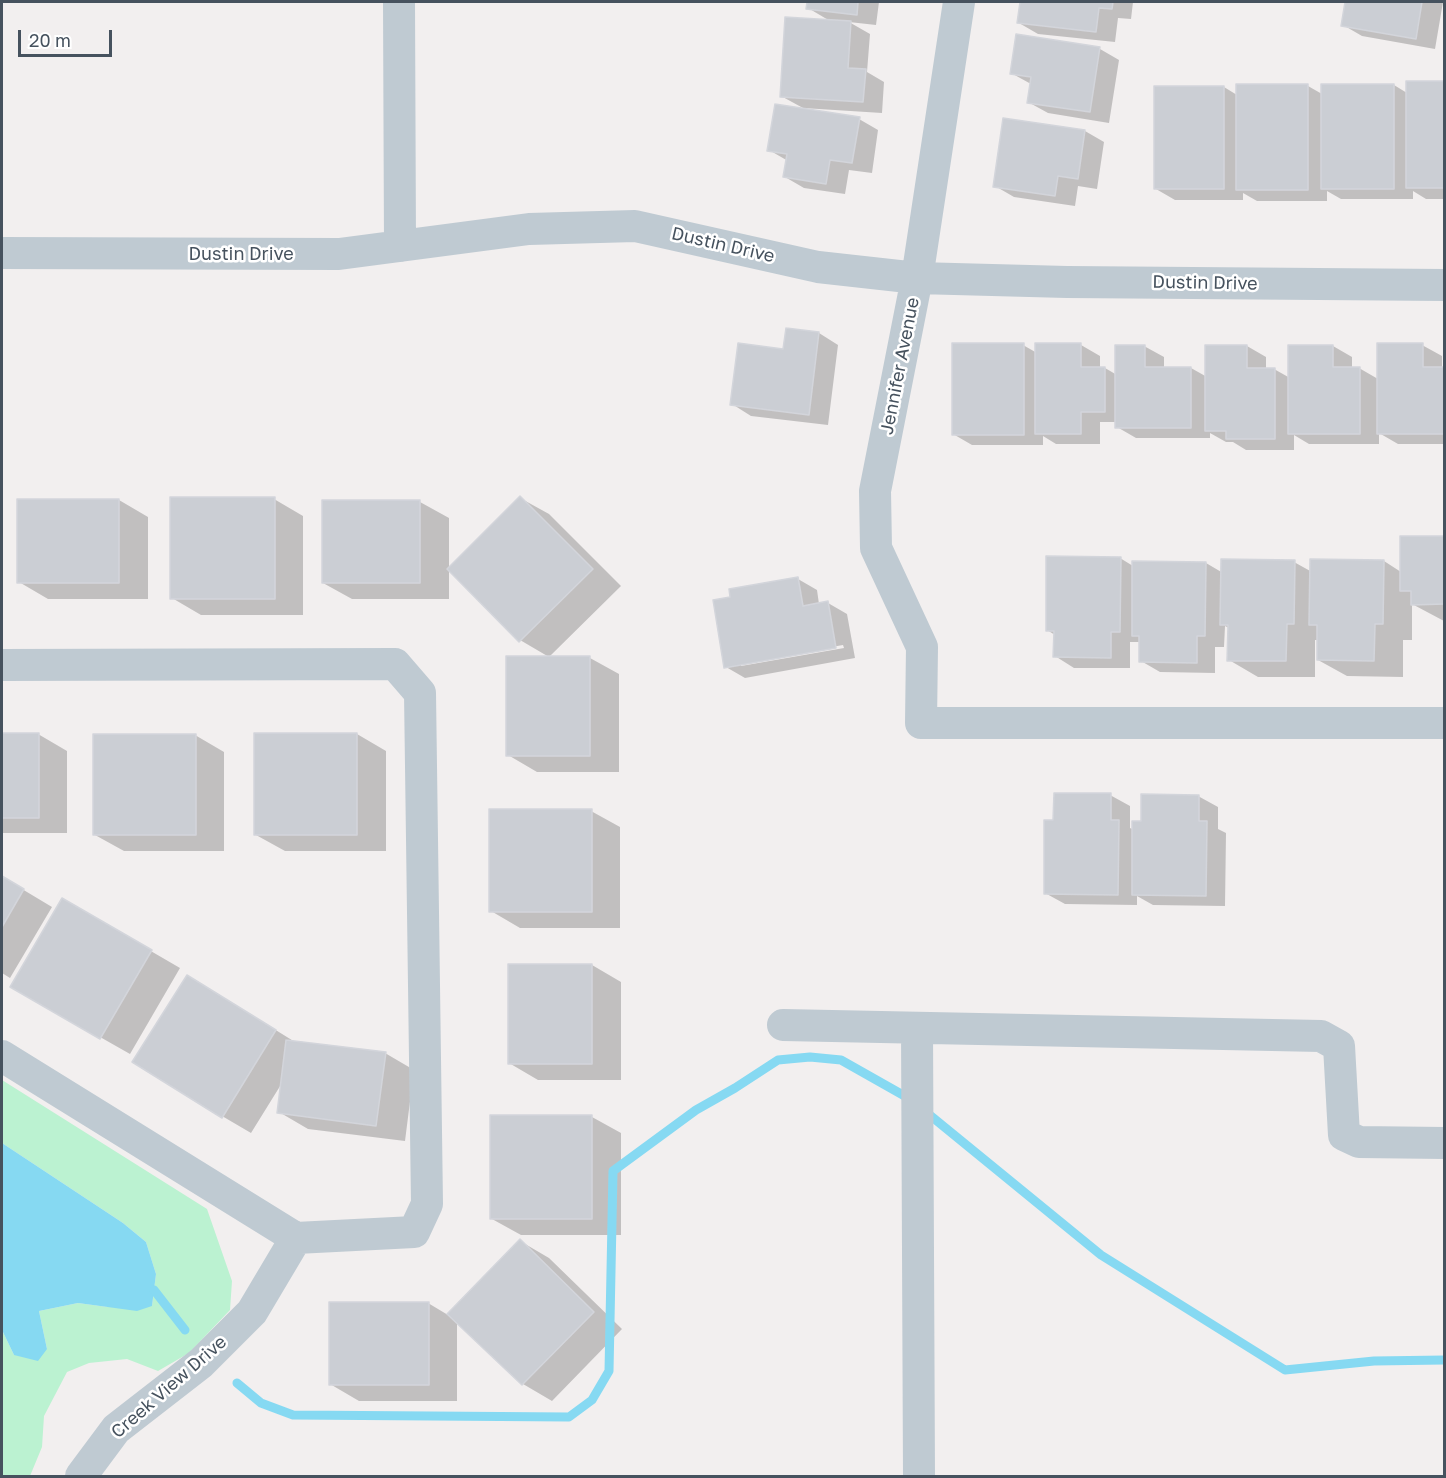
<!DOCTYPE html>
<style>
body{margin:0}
#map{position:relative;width:1446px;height:1478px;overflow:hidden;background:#f2efef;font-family:"Golos Text",sans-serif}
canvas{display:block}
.frame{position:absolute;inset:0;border:3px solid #46525e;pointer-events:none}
.scale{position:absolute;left:18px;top:30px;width:94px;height:27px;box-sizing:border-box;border:3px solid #46525e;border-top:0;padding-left:8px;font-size:18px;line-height:21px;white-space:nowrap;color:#46525e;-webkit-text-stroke:4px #fff;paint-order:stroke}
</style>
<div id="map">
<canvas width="1446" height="1478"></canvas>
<div class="frame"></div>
<div class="scale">20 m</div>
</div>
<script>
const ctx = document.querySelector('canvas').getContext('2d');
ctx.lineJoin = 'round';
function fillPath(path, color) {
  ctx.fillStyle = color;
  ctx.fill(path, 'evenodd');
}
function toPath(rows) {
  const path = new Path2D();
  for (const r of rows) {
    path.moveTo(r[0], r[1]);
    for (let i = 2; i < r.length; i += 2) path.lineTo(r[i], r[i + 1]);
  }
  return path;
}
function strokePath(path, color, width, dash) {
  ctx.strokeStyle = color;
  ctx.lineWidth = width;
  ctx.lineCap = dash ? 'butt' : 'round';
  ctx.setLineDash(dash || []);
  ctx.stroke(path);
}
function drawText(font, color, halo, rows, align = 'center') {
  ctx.font = font + ' "Golos Text",sans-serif';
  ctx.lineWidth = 5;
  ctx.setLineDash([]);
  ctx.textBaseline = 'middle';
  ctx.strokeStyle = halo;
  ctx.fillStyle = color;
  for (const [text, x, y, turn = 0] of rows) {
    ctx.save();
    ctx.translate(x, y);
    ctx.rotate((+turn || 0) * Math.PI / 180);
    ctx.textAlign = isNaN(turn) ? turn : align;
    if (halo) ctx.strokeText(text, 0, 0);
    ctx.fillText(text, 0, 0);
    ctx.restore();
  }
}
const green = toPath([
 [2,1080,207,1209,232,1281,230,1310,189,1353,158,1371,127,1359,89,1363,67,1372,44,1416,42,1447,30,1476,2,1476,2,1330,14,1355,47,1349,39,1311,78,1303,108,1307,152,1306,156,1274,146,1242,123,1223,2,1143]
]);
const water = toPath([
 [2,1143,123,1223,146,1242,156,1274,152,1306,137,1311,78,1303,39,1311,47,1349,38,1361,14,1355,2,1330]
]);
const shadow = toPath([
 [808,2,879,2,876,25,849,22,870,34,867,72,884,82,882,113,803,108,781,96,830,21,808,8],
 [1022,2,1133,2,1131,19,1118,18,1115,42,1038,34,1019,23],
 [1347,2,1443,2,1435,49,1362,36,1343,25],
 [1017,36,1100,49,1119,60,1109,123,1048,113,1028,102,1031,84,1011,73],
 [1407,83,1444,83,1444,199,1426,199,1413,191,1413,199,1341,199,1327,191,1327,201,1257,201,1243,193,1243,200,1175,200,1156,189,1224,87,1237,95,1308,86,1322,94,1394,85,1407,93],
 [859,119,878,130,872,173,849,170,845,194,804,188,785,177,788,161,769,150],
 [1005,119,1085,131,1104,142,1097,189,1078,186,1075,206,1014,197,995,186],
 [787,329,819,333,838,345,828,425,751,416,732,404,784,350],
 [1023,345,1037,353,1081,345,1100,356,1100,368,1105,368,1117,375,1144,346,1164,357,1164,368,1191,368,1207,377,1247,346,1266,357,1266,369,1274,369,1290,378,1333,346,1352,357,1352,368,1359,368,1378,379,1422,345,1442,356,1442,368,1444,368,1444,444,1398,444,1379,433,1379,444,1309,444,1294,435,1294,450,1246,450,1233,442,1226,442,1210,433,1210,438,1136,438,1117,427,1117,422,1100,422,1100,444,1056,444,1043,436,1043,445,972,445,953,434],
 [520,498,549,514,621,586,549,657,520,640,449,569,449,599,352,599,323,583,323,502,420,502,449,518,449,568],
 [274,499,303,516,303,615,201,615,172,598],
 [119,500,148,517,148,599,48,599,19,582],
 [1444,537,1444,621,1412,604,1412,640,1403,640,1403,677,1347,676,1318,660,1318,640,1315,640,1315,677,1258,677,1229,660,1229,628,1225,626,1224,647,1215,647,1215,673,1160,672,1141,661,1141,642,1130,642,1130,668,1074,668,1055,656,1055,635,1047,630,1120,558,1133,566,1206,563,1223,573,1294,562,1312,572,1384,561,1401,572,1401,538],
 [798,579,817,590,819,604,828,603,847,614,855,658,745,678,726,667],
 [843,645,844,648,741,666,741,663],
 [590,658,619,674,619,772,537,772,508,755],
 [2,734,38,734,67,751,67,833,2,833],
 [357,734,386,751,386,851,285,851,256,835],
 [195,735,224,752,224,851,124,851,95,835],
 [1110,795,1130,806,1130,828,1134,830,1143,822,1198,796,1218,807,1218,829,1226,833,1225,906,1153,905,1137,896,1137,905,1065,904,1045,893,1055,821],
 [591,811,620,827,620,928,520,928,491,911],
 [2,877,52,907,10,978,2,973],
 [63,900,180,968,130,1054,12,987],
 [592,965,621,982,621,1080,538,1080,509,1063],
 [216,993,295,1042,385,1053,414,1070,405,1141,308,1129,279,1112,282,1083,251,1133,222,1116],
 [592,1117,621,1133,621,1235,521,1235,492,1219],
 [520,1241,549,1258,622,1329,552,1401,523,1384,457,1321,457,1401,359,1401,330,1384,428,1303,448,1315]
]);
const stream = toPath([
 [926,1112,1101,1255,1285,1370,1374,1361,1444,1360],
 [154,1290,185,1330],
 [237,1383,261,1403,293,1415,569,1417,592,1400,609,1371,613,1171,696,1110,735,1088,778,1060,810,1057,841,1060,910,1099]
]);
const building = toPath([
 [807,2,858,2,857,15,806,9,807,2],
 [1020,2,1113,2,1112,9,1099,8,1096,32,1017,23,1020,2],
 [1345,2,1422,2,1416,39,1341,26,1345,2],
 [785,17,851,21,848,68,866,69,863,102,780,97,785,17],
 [1016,34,1100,47,1090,112,1027,103,1031,77,1010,74,1016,34],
 [1406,81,1444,81,1444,188,1406,188,1406,81],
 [1236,84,1308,84,1308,190,1236,190,1236,84],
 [1321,84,1394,84,1394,189,1321,189,1321,84],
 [1154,86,1224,86,1224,189,1154,189,1154,86],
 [775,104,860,117,852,163,830,160,826,184,783,177,787,154,767,151,775,104],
 [1003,118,1085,130,1078,179,1058,176,1055,196,993,187,1003,118],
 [786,328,819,332,809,415,730,405,738,343,783,349,786,328],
 [952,343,1024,343,1024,435,952,435,952,343],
 [1035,343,1081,343,1081,367,1105,367,1105,412,1081,412,1081,434,1035,434,1035,343],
 [1377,343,1423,343,1423,367,1444,367,1444,434,1377,434,1377,343],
 [1115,345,1145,345,1145,367,1191,367,1191,428,1115,428,1115,345],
 [1205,345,1247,345,1247,368,1275,368,1275,439,1226,439,1226,431,1205,431,1205,345],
 [1288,345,1333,345,1333,367,1360,367,1360,434,1288,434,1288,345],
 [520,496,593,569,519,642,447,569,520,496],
 [170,497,275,497,275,599,170,599,170,497],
 [17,499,119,499,119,583,17,583,17,499],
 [322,500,420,500,420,583,322,583,322,500],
 [1400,536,1444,536,1444,604,1411,605,1411,591,1400,591,1400,536],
 [1046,556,1121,557,1120,632,1111,632,1111,658,1053,657,1054,631,1046,631,1046,556],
 [1221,559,1295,560,1294,624,1287,624,1286,661,1227,661,1228,625,1220,625,1221,559],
 [1310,559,1384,560,1383,624,1375,624,1374,661,1317,660,1317,625,1309,625,1310,559],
 [1132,561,1206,562,1205,636,1197,636,1197,663,1139,662,1139,636,1132,636,1132,561],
 [798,577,803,606,828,601,836,648,724,668,713,600,730,597,729,589,798,577],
 [506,656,590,656,590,756,506,756,506,656],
 [2,733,39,733,39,818,2,818,2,733],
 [254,733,357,733,357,835,254,835,254,733],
 [93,734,196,734,196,835,93,835,93,734],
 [1054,793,1111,793,1111,820,1119,820,1118,895,1044,894,1044,820,1053,820,1054,793],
 [1141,794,1199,795,1199,821,1207,821,1206,896,1132,895,1132,821,1141,821,1141,794],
 [489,809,592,809,592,912,489,912,489,809],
 [2,876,24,889,2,927,2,876],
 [62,898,152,950,100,1039,10,987,62,898],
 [508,964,592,964,592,1064,508,1064,508,964],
 [187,975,276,1030,222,1118,132,1062,187,975],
 [286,1040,386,1052,376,1126,277,1113,286,1040],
 [490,1115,592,1115,592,1219,490,1219,490,1115],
 [520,1239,594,1312,522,1385,447,1314,520,1239],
 [329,1302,429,1302,429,1385,329,1385,329,1302]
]);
const minor = toPath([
 [399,2,400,246],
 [959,2,917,278,875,491,876,548,922,647,921,723,1444,723],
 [2,253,339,254,529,229,635,226,818,267,917,278,1067,282,1444,285],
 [2,665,395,664,420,693,427,1204,414,1232,296,1238,2,1056],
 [783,1025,1321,1036,1339,1046,1344,1135,1359,1142,1444,1143],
 [917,1028,919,1476],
 [81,1476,116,1429,201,1363,252,1312,296,1238]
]);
const streetNames = [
 ["Dustin Drive",723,245,13],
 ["Dustin Drive",241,254],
 ["Dustin Drive",1205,283,1],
 ["Jennifer Avenue",900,366,-79],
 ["Creek View Drive",169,1387,-41]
];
fillPath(green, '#bbf2d1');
fillPath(water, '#86d9f2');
fillPath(shadow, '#0003');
strokePath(stream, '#86d9f2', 9);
fillPath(building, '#cbced4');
strokePath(building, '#d3d5db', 1.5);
strokePath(minor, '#bfcad2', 32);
drawText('18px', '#46525e', '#fff', streetNames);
</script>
